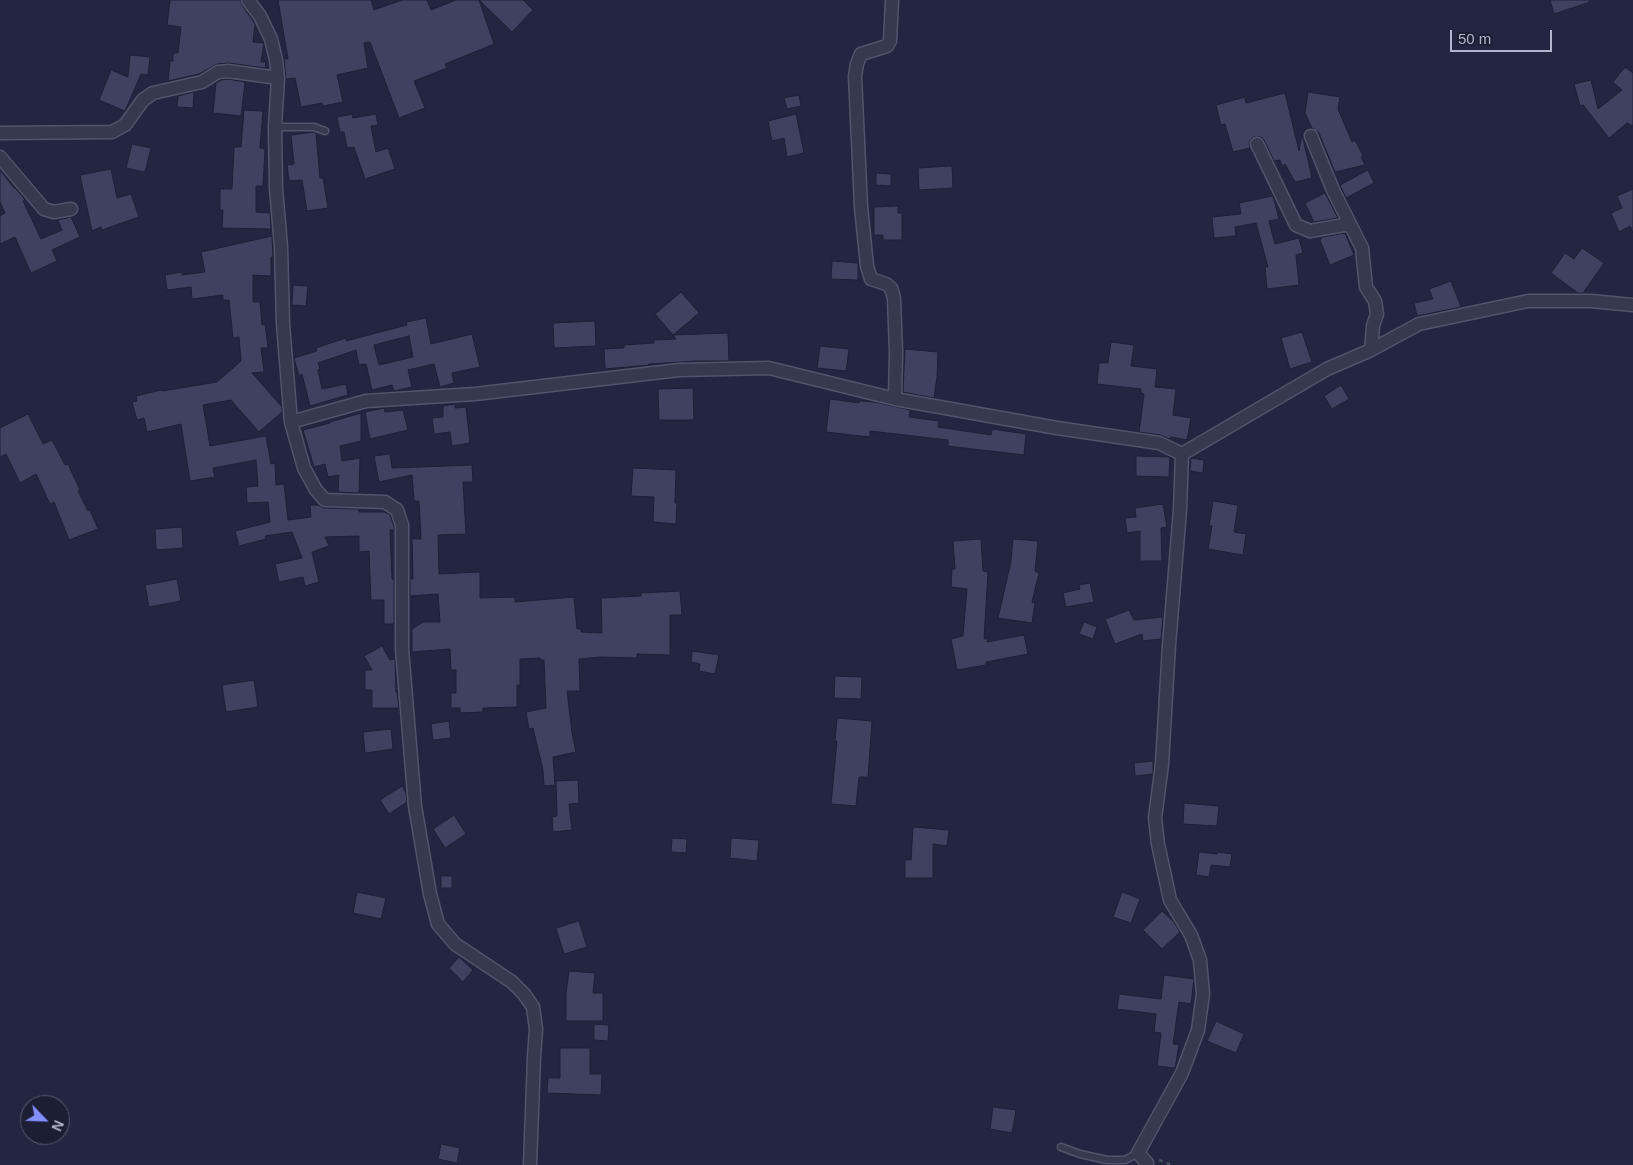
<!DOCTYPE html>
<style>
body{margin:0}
#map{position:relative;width:1633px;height:1165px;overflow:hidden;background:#222640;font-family:Arial,sans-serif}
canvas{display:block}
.north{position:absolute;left:20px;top:1095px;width:50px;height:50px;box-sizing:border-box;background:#1b1e35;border:1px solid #575a71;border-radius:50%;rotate:114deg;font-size:14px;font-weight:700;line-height:20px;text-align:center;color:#b2b5cb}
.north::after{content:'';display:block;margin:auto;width:18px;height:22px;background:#838fff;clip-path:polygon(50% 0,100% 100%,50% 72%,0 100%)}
.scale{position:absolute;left:1450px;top:30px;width:102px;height:22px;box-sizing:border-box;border:2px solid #b2b5cb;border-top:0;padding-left:6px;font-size:15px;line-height:18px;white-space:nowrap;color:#b2b5cb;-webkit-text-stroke:4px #1b1e35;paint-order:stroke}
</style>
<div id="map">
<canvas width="1633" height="1165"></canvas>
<div class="north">N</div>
<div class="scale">50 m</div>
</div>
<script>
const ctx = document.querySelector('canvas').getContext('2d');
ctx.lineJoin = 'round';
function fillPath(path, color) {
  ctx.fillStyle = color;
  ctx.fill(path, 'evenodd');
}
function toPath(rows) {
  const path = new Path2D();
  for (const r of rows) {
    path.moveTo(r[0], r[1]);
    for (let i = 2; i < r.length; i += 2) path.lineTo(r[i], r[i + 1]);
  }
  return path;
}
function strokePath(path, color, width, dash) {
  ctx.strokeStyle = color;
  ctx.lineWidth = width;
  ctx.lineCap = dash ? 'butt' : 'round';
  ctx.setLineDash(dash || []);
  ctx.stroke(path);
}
const building = toPath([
 [170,0,240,0,242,5,255,24,253,42,264,43,261,62,266,62,265,68,229,63,217,64,199,74,168,81,170,61,173,61,173,53,178,53,181,27,167,25,170,0],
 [278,0,371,0,374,10,402,0,427,0,431,10,456,0,523,0,533,10,512,32,479,0,494,44,445,64,447,68,414,81,425,108,399,118,370,42,364,43,368,68,337,75,343,102,323,106,322,103,301,107,295,78,286,79,284,59,288,59,278,0],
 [1550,0,1589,0,1590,2,1554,14,1550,0],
 [130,55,150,57,148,75,141,74,125,111,99,100,111,70,128,77,130,55],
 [1625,67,1633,73,1633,126,1627,123,1609,138,1583,105,1580,106,1574,84,1591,80,1598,109,1622,90,1613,82,1625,67],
 [228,79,245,82,241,116,213,113,216,83,221,80,228,79],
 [194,92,193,108,177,107,178,96,194,92],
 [1308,92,1340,97,1338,109,1352,142,1355,140,1363,156,1361,157,1365,165,1335,172,1319,133,1312,128,1305,113,1308,92],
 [1285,93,1299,151,1302,134,1312,178,1295,182,1285,164,1282,166,1280,160,1274,161,1264,140,1261,137,1254,137,1251,139,1249,143,1250,148,1233,152,1225,124,1221,125,1216,105,1245,97,1246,103,1285,93],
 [799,95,801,106,787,109,784,98,799,95],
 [244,110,263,111,260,148,265,149,263,186,256,186,256,212,270,213,271,229,222,228,223,210,220,210,220,189,232,189,234,147,241,147,244,110],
 [352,114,353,118,376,114,378,125,371,126,376,152,388,148,395,169,365,179,354,147,347,148,344,132,340,132,337,117,352,114],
 [796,114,804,153,787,157,784,138,772,141,768,121,796,114],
 [314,132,316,133,320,178,323,178,328,208,307,211,302,180,289,181,287,165,294,164,291,135,314,132],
 [132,144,151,148,145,172,126,168,132,144],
 [952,166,953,188,919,190,918,168,952,166],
 [111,169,117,198,131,194,139,217,102,230,101,227,92,231,80,175,111,169],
 [0,170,14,188,15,188,23,197,25,200,23,201,41,239,62,230,58,220,71,217,80,237,52,250,57,261,31,273,15,237,0,244,0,216,5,213,0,202,0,170],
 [1368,170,1374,183,1346,198,1340,185,1368,170],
 [876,173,891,174,891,186,876,185,876,173],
 [1633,189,1633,233,1630,226,1619,232,1611,213,1622,208,1617,196,1633,189],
 [1325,193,1338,218,1314,222,1305,203,1325,193],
 [1273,196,1279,219,1269,221,1275,244,1299,238,1303,253,1296,255,1299,285,1267,289,1265,267,1268,267,1256,223,1235,227,1236,236,1214,238,1212,217,1241,214,1239,203,1273,196],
 [898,206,898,213,902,213,902,240,883,240,883,235,874,235,874,207,898,206],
 [1345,233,1354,255,1330,265,1320,240,1322,238,1322,237,1345,233],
 [272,236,273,257,271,257,271,276,253,275,253,302,260,302,262,325,265,324,268,348,261,348,264,372,252,373,282,407,282,412,259,432,231,400,203,405,210,446,266,436,271,464,275,463,276,485,284,484,288,520,311,517,310,505,318,505,324,508,359,509,359,512,385,512,390,515,394,526,394,530,390,530,392,579,394,579,394,624,384,624,384,600,371,600,369,551,359,552,359,536,325,537,329,546,312,552,319,582,305,586,303,577,279,582,275,564,302,558,292,532,265,536,266,539,239,546,235,531,270,522,268,502,247,503,246,487,258,486,256,460,213,468,215,477,190,481,181,424,147,432,144,418,137,420,132,402,137,401,136,396,161,390,162,391,217,382,241,361,239,337,233,338,229,300,223,300,223,295,192,299,191,287,167,290,165,275,182,272,182,275,205,272,201,252,272,236],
 [1582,248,1604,263,1583,293,1578,293,1551,273,1565,253,1574,259,1582,248],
 [832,261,858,263,858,280,831,279,832,261],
 [1451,281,1461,307,1417,316,1414,303,1433,299,1429,289,1451,281],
 [293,285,308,286,306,306,292,305,293,285],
 [681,292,699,313,673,335,655,314,681,292],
 [426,318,431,344,472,334,480,367,452,373,454,383,440,387,434,364,408,370,412,387,394,391,392,385,372,390,366,364,359,365,356,350,318,363,320,369,318,370,322,389,346,384,348,395,310,406,302,374,299,376,294,358,317,351,316,348,346,338,346,341,407,325,406,322,426,318],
 [409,336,413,357,379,365,374,345,409,336],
 [595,321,596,346,554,348,553,323,595,321],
 [1302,332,1312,362,1290,369,1281,338,1302,332],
 [728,333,729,361,698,361,649,364,649,365,605,369,604,349,624,348,624,345,654,343,654,340,676,339,673,335,728,333],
 [1111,342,1134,345,1131,366,1157,369,1155,387,1176,389,1173,415,1191,418,1187,440,1171,437,1170,439,1160,435,1139,432,1144,394,1141,393,1141,389,1097,384,1099,363,1108,363,1111,342],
 [820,346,849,349,846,371,817,368,820,346],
 [905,349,938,352,937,377,934,398,903,392,905,349],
 [1341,385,1349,399,1332,409,1324,396,1341,385],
 [693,388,694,420,659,420,658,389,693,388],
 [830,399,859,403,859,401,875,402,910,410,909,417,939,421,938,427,991,435,992,429,1026,434,1024,455,948,446,948,440,870,431,870,437,826,432,830,399],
 [455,404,455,408,466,407,470,443,452,446,450,432,434,434,432,418,443,417,443,406,455,404],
 [384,408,385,412,403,410,408,430,370,439,365,412,384,408],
 [361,413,361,441,340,446,342,461,360,458,359,493,338,492,339,475,328,477,325,464,314,467,303,430,330,423,330,422,361,413],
 [28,414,43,444,52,440,65,465,68,464,80,490,78,491,88,511,90,510,98,529,69,540,54,502,50,504,36,474,20,483,6,454,0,457,0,428,28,414],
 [390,454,392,468,472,465,473,482,463,482,466,534,438,535,439,574,480,572,480,598,515,597,515,602,574,597,577,629,581,629,581,632,602,633,601,598,641,596,641,593,680,591,682,615,670,615,670,655,637,654,637,658,600,657,579,659,580,691,567,691,572,733,576,752,553,757,555,785,544,786,543,770,533,728,529,729,526,712,546,708,544,660,540,660,540,658,520,659,520,685,517,685,517,707,483,708,483,712,460,713,460,708,451,708,451,693,456,693,456,670,451,670,450,649,412,652,412,629,423,622,440,622,438,594,410,596,410,579,413,579,412,539,421,539,419,501,414,501,412,475,379,482,374,456,390,454],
 [1136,456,1170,457,1169,477,1136,476,1136,456],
 [1191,458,1204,460,1203,473,1190,471,1191,458],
 [633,468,676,470,675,503,677,503,676,524,653,522,654,497,631,496,633,468],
 [1213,501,1238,505,1234,532,1246,534,1243,555,1208,549,1212,526,1209,526,1213,501],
 [1163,504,1167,527,1161,528,1162,561,1140,561,1140,531,1127,533,1125,518,1136,517,1135,508,1163,504],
 [182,527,183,548,156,550,155,529,182,527],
 [981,539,983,571,988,572,984,639,988,639,987,642,1024,635,1028,654,986,662,986,665,957,670,951,639,963,636,967,589,951,587,952,569,955,569,953,541,981,539],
 [1013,539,1038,541,1035,571,1039,573,1032,602,1035,603,1032,623,998,618,1011,561,1013,539],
 [177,579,181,601,149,607,145,585,177,579],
 [1090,583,1094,602,1066,607,1063,593,1080,589,1079,585,1090,583],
 [1129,610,1134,620,1163,617,1161,639,1143,641,1142,634,1115,644,1105,619,1129,610],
 [1084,622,1097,627,1093,639,1079,634,1084,622],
 [382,646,390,660,395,659,396,692,397,692,399,708,372,708,372,690,365,690,365,670,372,670,364,656,382,646],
 [692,651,719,655,715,674,699,671,700,664,691,662,692,651],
 [835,676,862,677,861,699,834,698,835,676],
 [254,680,258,707,226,712,222,685,254,680],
 [837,718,872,721,868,777,859,777,856,806,831,804,837,741,835,741,837,718],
 [449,721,451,738,433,740,431,724,449,721],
 [391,729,393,749,365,753,363,732,391,729],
 [1153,761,1153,774,1135,776,1134,763,1153,761],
 [578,780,579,803,569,804,572,830,553,832,552,817,557,816,556,781,578,780],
 [402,786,406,793,407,802,389,814,380,800,402,786],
 [1184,803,1219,806,1217,826,1183,824,1184,803],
 [454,815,466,834,445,848,433,829,454,815],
 [913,827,949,830,947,846,933,844,933,878,905,878,905,860,911,860,913,827],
 [672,838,687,839,686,853,671,852,672,838],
 [731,838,759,840,757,861,730,858,731,838],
 [1199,852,1217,854,1217,852,1232,854,1230,867,1211,865,1209,877,1196,875,1199,852],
 [441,876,452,876,452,888,441,888,441,876],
 [357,892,386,898,381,919,353,913,357,892],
 [1122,892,1140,899,1131,923,1113,917,1122,892],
 [1162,911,1174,922,1180,932,1162,949,1143,930,1162,911],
 [579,921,587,947,564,954,556,928,579,921],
 [459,957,473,970,463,982,449,968,459,957],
 [569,971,595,973,593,993,603,993,603,1021,566,1021,566,994,569,971],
 [1164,975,1194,979,1191,1004,1179,1002,1173,1044,1179,1045,1175,1068,1157,1066,1161,1033,1154,1032,1156,1014,1117,1009,1119,994,1161,999,1164,975],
 [1216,1021,1244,1034,1236,1053,1207,1041,1216,1021],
 [594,1024,609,1025,608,1041,594,1040,594,1024],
 [560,1048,590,1048,590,1074,602,1074,601,1095,547,1093,548,1078,560,1078,560,1048],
 [993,1107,1016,1110,1012,1133,990,1129,993,1107],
 [441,1144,460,1148,457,1163,438,1159,441,1144]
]);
const path = toPath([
 [1159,1160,1172,1165]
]);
const service = toPath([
 [275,127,314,127,325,131],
 [1061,1147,1080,1154,1107,1160,1125,1160,1138,1153]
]);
const minor = toPath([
 [248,0,260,16,271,39,276,60,278,78,275,127,276,188,281,247,283,324,291,422,304,468,316,490,325,500,385,502,397,510,402,525,402,649,415,806,430,894,438,924,455,944,512,982,524,994,533,1007,536,1029,534,1057,530,1165],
 [892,0,890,41,887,46,861,54,857,64,855,76,861,207,867,266,871,279,886,284,891,288,894,298,896,353,895,399],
 [0,133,112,132,125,125,143,100,153,93,202,82,218,72,228,71,278,78],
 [1311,136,1333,190,1362,248,1366,287,1375,301,1377,314,1373,326,1371,350],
 [1257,144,1296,225,1310,231,1350,224],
 [0,157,44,209,54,212,71,209],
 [291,422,366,401,475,394,679,370,769,368,895,399,1057,428,1159,443,1182,454],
 [1182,454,1327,369,1371,350,1419,324,1528,301,1591,301,1633,305],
 [1146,1165,1147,1163,1138,1153,1182,1073,1198,1030,1203,994,1200,960,1191,935,1170,900,1158,844,1155,818,1162,764,1169,645,1180,510,1182,454]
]);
fillPath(building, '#3e4260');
strokePath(building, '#1d2037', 1);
strokePath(service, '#51546b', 9);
strokePath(minor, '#51546b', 15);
strokePath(path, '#42525e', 2.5, [4, 4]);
strokePath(service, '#363950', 6);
strokePath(minor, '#363950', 12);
</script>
